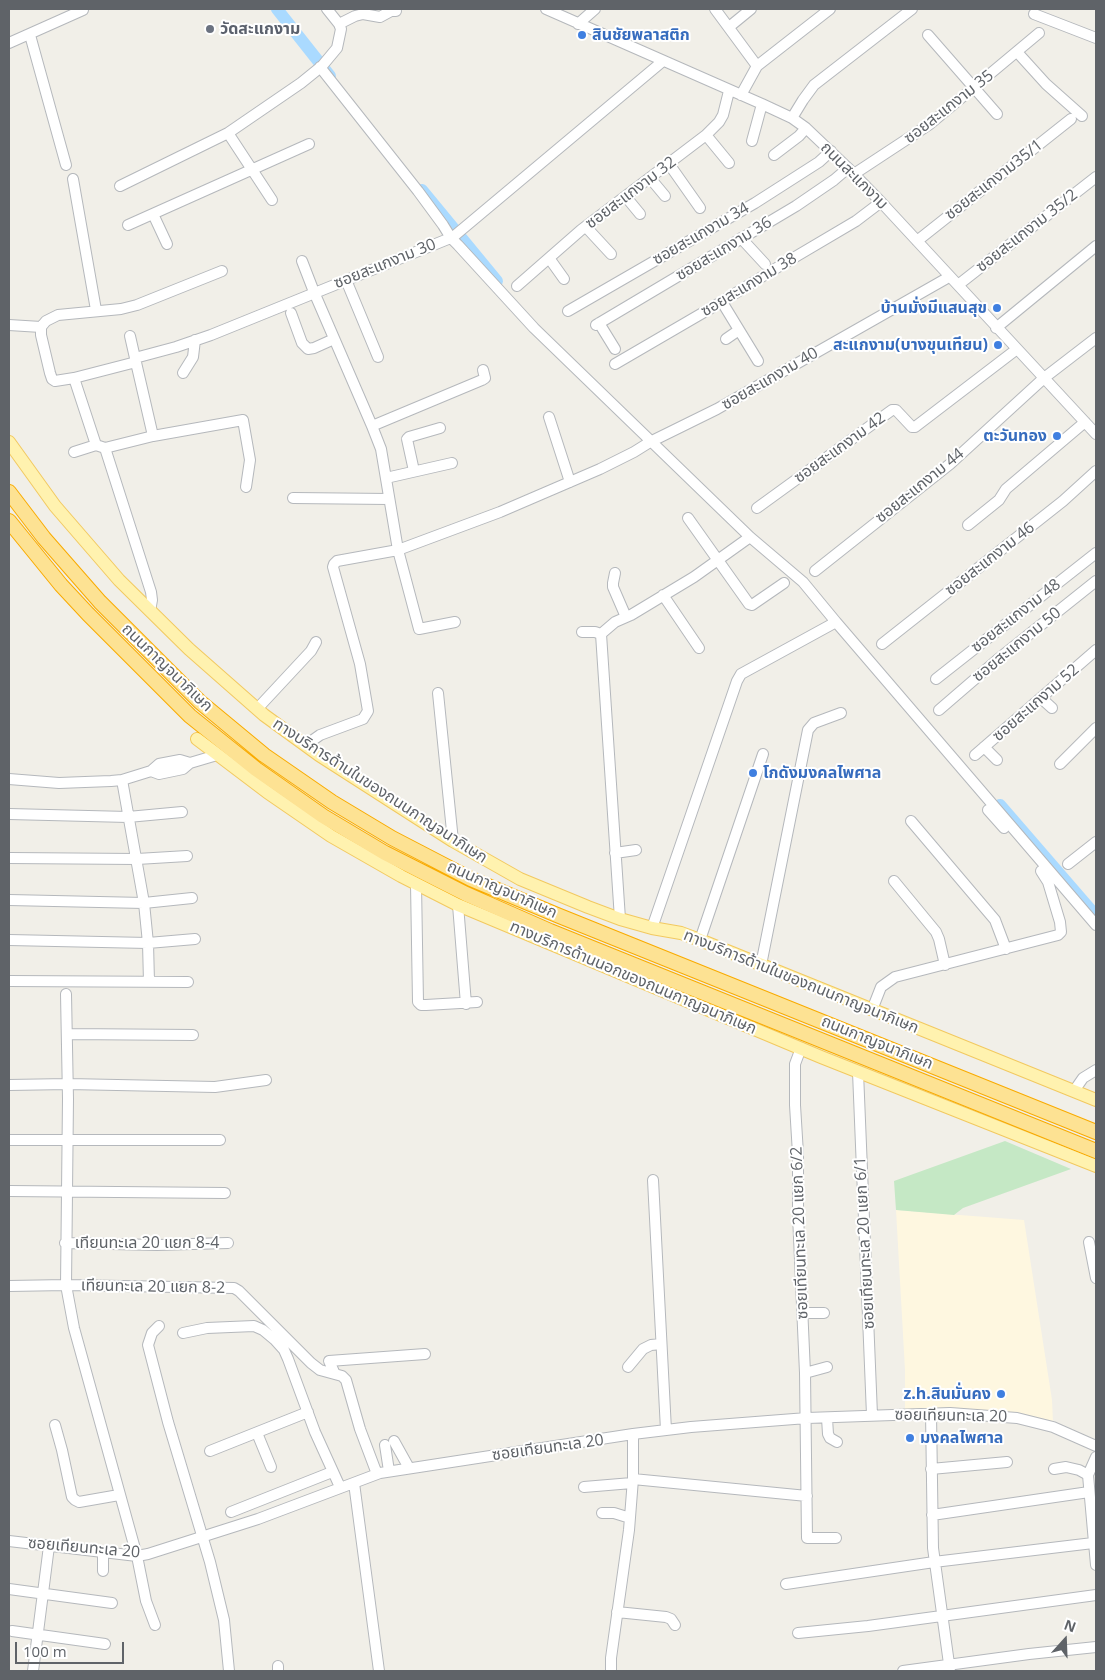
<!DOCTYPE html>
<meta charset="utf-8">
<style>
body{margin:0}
#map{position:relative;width:1105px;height:1680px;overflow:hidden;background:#f1efe8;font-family:"Open Sans",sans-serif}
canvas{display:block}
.frame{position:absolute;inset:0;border:10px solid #5f6368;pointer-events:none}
.north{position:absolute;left:1040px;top:1615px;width:50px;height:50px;-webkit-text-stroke:4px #fff;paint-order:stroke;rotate:20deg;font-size:14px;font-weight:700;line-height:20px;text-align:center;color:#5f6368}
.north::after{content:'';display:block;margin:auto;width:18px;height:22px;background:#5f6368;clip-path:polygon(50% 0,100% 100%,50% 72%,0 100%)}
.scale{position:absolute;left:15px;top:1642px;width:109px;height:22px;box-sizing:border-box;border:2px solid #5f6368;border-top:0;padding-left:6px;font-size:15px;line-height:18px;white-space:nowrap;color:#5f6368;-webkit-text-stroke:4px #fff;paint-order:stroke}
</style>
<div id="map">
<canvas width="1105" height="1680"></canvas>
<div class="frame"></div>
<div class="north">N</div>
<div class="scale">100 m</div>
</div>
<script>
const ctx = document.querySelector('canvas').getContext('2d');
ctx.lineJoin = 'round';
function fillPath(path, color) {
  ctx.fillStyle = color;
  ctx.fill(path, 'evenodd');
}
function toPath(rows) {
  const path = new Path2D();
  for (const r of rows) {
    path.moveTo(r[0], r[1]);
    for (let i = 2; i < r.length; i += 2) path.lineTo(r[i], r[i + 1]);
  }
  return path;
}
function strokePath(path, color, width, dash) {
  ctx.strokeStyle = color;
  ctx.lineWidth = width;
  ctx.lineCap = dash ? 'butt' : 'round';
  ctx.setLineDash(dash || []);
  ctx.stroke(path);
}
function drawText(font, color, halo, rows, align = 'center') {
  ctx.font = font + ' "Open Sans","Noto Sans Thai",sans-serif';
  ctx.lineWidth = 4;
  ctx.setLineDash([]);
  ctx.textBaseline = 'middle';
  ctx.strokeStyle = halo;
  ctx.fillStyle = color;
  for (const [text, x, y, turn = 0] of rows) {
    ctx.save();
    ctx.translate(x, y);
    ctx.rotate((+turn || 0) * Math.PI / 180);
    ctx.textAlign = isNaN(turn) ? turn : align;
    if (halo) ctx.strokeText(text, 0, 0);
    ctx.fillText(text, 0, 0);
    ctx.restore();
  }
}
const commercial = toPath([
 [896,1210,1024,1220,1052,1400,1053,1422,1045,1419,978,1413,905,1411,905,1370]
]);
const green = toPath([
 [1005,1141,1071,1169,963,1208,954,1215,896,1210,894,1181]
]);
const river = toPath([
 [277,9,330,76],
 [422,190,497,281],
 [1000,805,1096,916]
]);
const minor = toPath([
 [546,9,762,104,792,118,806,128,848,168,881,202,1096,434],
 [715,9,757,66],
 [1034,14,1096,38],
 [339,24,355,16,363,14,380,17,391,11,396,11],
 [578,24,595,9],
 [729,27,751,9],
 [30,35,66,165],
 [928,35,997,114],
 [9,43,83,10],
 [1017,52,1046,84,1082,116],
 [320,67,418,191,443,225,451,238,458,245,534,328,750,537,803,582,836,622,741,674,737,681,652,928],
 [741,95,757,66,830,9],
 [792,118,803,100,814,85,912,9],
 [228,133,272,200],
 [706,135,729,163],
 [752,141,762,104],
 [774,155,799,136,806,128],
 [669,164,700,208],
 [854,174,930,124,1039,33],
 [650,178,665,196],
 [73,179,96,310],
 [120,186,228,133,301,83,322,66,337,48,341,29,339,24,327,9],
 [626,197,640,214],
 [153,214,167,244],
 [128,225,309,144],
 [586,227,611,254],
 [741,238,765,264],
 [917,241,1071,119],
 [549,258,564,279],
 [302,261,314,292,372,426,381,449,398,550,419,629,455,622],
 [346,280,378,357],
 [958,285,1096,177],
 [517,286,581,230,706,135,719,122,723,115,729,91],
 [722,302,758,361],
 [568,311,755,203,819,162,831,151],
 [291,313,302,343,308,349,314,348,334,339],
 [599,323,615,349],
 [9,325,41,327,41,335,50,373,52,379,55,381,74,378,136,362],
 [596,325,796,206,834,180,848,168],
 [41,327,46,321,58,315,121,309,137,305,222,271],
 [996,328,1096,246],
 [130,336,135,358],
 [726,339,739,330],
 [615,364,718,304,768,273,856,221,881,202],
 [183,373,193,357,195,340],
 [74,378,96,445,105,448],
 [549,417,570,482],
 [372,426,482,380,485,378,483,370],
 [153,436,135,358,176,347,211,335,453,237,663,61],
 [74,452,96,445],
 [414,471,407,439,409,437,440,428],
 [386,478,452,463],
 [293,498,389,499],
 [757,508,892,410,896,410,912,427,915,427,1017,349],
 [688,518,749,604,752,605,784,583],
 [968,525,999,500,1006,489,1085,422],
 [815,571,950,464,1044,378,1096,338],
 [615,573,613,583,613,587,626,617],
 [663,595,699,648],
 [150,611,152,600,151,592,105,448,153,436,243,420,250,460,246,487],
 [836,622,1096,925],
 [582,632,595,632,601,634],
 [882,644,1063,501,1096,471],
 [936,679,1096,553],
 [438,693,453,841],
 [1041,698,1052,708],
 [257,709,311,651,316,642],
 [939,710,997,660,1096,581],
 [306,745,320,735,363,719,368,711,360,664,333,567,334,564,337,561,398,550,500,512,600,469,634,452,650,442,717,409,949,277],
 [984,747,997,760],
 [975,755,1096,650],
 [1060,764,1096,728],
 [151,771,159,774,183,769,190,763,217,755],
 [9,779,59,783,111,781,122,780,151,771,159,764,180,760,190,763],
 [122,780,144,903,148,943,149,982],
 [988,810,1004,828],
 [9,814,128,817,182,812],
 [911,821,995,920,1006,949],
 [615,853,636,850],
 [9,858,137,859,187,856],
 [1068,864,1096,842],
 [894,881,936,932,939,939,945,965],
 [416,884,418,1002,421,1005,426,1005,477,1002],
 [9,900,144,903,192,898],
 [458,905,466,1004],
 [620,919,601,634,615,622,631,615,694,577,750,537],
 [9,940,148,943,195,939],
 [700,940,763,754],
 [761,965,808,730,814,723,841,713],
 [9,981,188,982],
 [66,994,68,1099,66,1285,74,1328,137,1556,146,1601,155,1625],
 [872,1010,881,987,895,977,1058,935,1061,932,1060,922,1048,882,1041,871],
 [67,1034,193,1035],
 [801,1048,795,1064,795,1105,798,1154,798,1215,805,1373,807,1538,836,1538],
 [858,1072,872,1415],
 [9,1085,68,1084,215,1087,266,1080],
 [1074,1091,1083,1078,1096,1070],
 [9,1140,220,1140],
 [653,1180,666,1430],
 [9,1191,225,1193],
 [1089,1242,1096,1278],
 [65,1243,157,1245,228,1243],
 [9,1286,66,1285,234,1288,239,1291,311,1363,320,1370,342,1376,346,1380,360,1429,377,1474],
 [803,1313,824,1313],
 [159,1326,152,1333,148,1345,168,1422,210,1562,224,1620,229,1671],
 [183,1333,207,1328,254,1326,263,1330,275,1340,284,1350,288,1359,315,1432,340,1487],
 [628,1367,643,1349,651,1345,661,1344],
 [805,1373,827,1367],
 [335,1374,329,1361,425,1354],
 [931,1413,933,1548,950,1671],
 [827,1418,828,1434,830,1438,837,1442],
 [55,1425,62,1450,72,1497,75,1500,79,1502,119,1495],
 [257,1433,271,1467],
 [394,1441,409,1468],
 [385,1445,389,1471],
 [210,1451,308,1412],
 [1096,1457,1088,1475,1096,1565],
 [931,1469,1007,1462],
 [1054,1469,1066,1467,1079,1470,1088,1475],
 [633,1479,807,1496],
 [354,1483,379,1671],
 [584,1487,632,1483],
 [231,1512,332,1472],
 [602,1513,614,1513,630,1518],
 [932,1515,1089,1492],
 [9,1541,137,1556,148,1554,258,1519,380,1473,633,1434,691,1427,807,1418,950,1413,1017,1418,1053,1427,1096,1446],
 [103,1571,103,1553],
 [786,1584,934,1562,1093,1543],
 [9,1589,112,1603],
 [617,1612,666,1617,671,1619,675,1625],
 [12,1631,105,1644],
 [798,1633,868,1626,1096,1595],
 [278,1666,278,1671],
 [33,1671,49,1546],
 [611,1671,611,1658,629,1530,633,1479,633,1434],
 [903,1671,1029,1654,1096,1647]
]);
const major = toPath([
 [9,442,55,506,119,580,189,649,264,715,319,755,453,841,520,879,588,907,620,919,652,928,681,933,700,940,1096,1100],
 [197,739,267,792,331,836,401,876,458,905,821,1057,1096,1166]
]);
const highway = toPath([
 [9,492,44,538,100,602,200,702,264,755,332,802,392,838,471,879,557,915,1096,1132],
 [9,521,61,585,88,614,190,716,256,769,323,816,385,853,466,894,550,931,1096,1151]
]);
const markers = [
 [210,29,5,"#6b7280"],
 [582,35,5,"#3f7fe0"],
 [997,308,5,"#3f7fe0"],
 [998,345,5,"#3f7fe0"],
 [1057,436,5,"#3f7fe0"],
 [753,773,5,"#3f7fe0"],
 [1001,1394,5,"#3f7fe0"],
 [910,1438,5,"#3f7fe0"]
];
const worshipNames = [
 ["วัดสะแกงาม",220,29]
];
const shopNames = [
 ["สินชัยพลาสติก",592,35,"left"],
 ["บ้านมั่งมีแสนสุข",987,308],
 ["สะแกงาม(บางขุนเทียน)",988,345],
 ["ตะวันทอง",1047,436],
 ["โกดังมงคลไพศาล",763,773,"left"],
 ["z.h.สินมั่นคง",991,1394],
 ["มงคลไพศาล",920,1438,"left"]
];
const streetNames = [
 ["ซอยสะแกงาม 35",949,107,-38],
 ["ถนนสะแกงาม",854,176,45],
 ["ซอยสะแกงาม35/1",994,180,-38],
 ["ซอยสะแกงาม 32",631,193,-37],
 ["ซอยสะแกงาม 35/2",1027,231,-38],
 ["ซอยสะแกงาม 34",701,234,-30],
 ["ซอยสะแกงาม 36",724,249,-31],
 ["ซอยสะแกงาม 30",385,264,-22],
 ["ซอยสะแกงาม 38",749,285,-31],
 ["ซอยสะแกงาม 40",770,379,-30],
 ["ซอยสะแกงาม 42",840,448,-36],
 ["ซอยสะแกงาม 44",920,486,-39],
 ["ซอยสะแกงาม 46",990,559,-38],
 ["ซอยสะแกงาม 48",1016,616,-38],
 ["ซอยสะแกงาม 50",1017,645,-39],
 ["ถนนกาญจนาภิเษก",167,668,44],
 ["ซอยสะแกงาม 52",1036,703,-41],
 ["ทางบริการด้านในของถนนกาญจนาภิเษก",380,791,33],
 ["ถนนกาญจนาภิเษก",502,890,24],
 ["ทางบริการด้านนอกของถนนกาญจนาภิเษก",633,978,23],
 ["ทางบริการด้านในของถนนกาญจนาภิเษก",801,982,22],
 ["ถนนกาญจนาภิเษก",877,1043,22],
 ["ซอยเทียนทะเล 20 แยก 6/2",800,1233,-92],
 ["เทียนทะเล 20 แยก 8-4",147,1243],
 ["ซอยเทียนทะเล 20 แยก 6/1",865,1243,-93],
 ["เทียนทะเล 20 แยก 8-2",153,1287,1],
 ["ซอยเทียนทะเล 20",951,1416,1],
 ["ซอยเทียนทะเล 20",548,1448,-8],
 ["ซอยเทียนทะเล 20",84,1548,5]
];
fillPath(commercial, '#fef7e0');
fillPath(green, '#c5e8c5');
strokePath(river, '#aadaff', 12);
strokePath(minor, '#b5b8bc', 12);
strokePath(major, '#f2c960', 14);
strokePath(highway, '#f9ab00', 16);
strokePath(minor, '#fff', 10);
strokePath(major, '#fff2af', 12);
strokePath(highway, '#fde293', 14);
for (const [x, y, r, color] of markers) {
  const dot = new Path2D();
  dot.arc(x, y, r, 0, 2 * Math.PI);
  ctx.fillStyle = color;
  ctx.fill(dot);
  strokePath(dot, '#fff', 2);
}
drawText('bold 16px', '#5b616d', '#fff', worshipNames, 'left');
drawText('bold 16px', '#366cbe', '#fff', shopNames, 'right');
drawText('16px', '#5f6368', '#fff', streetNames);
</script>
